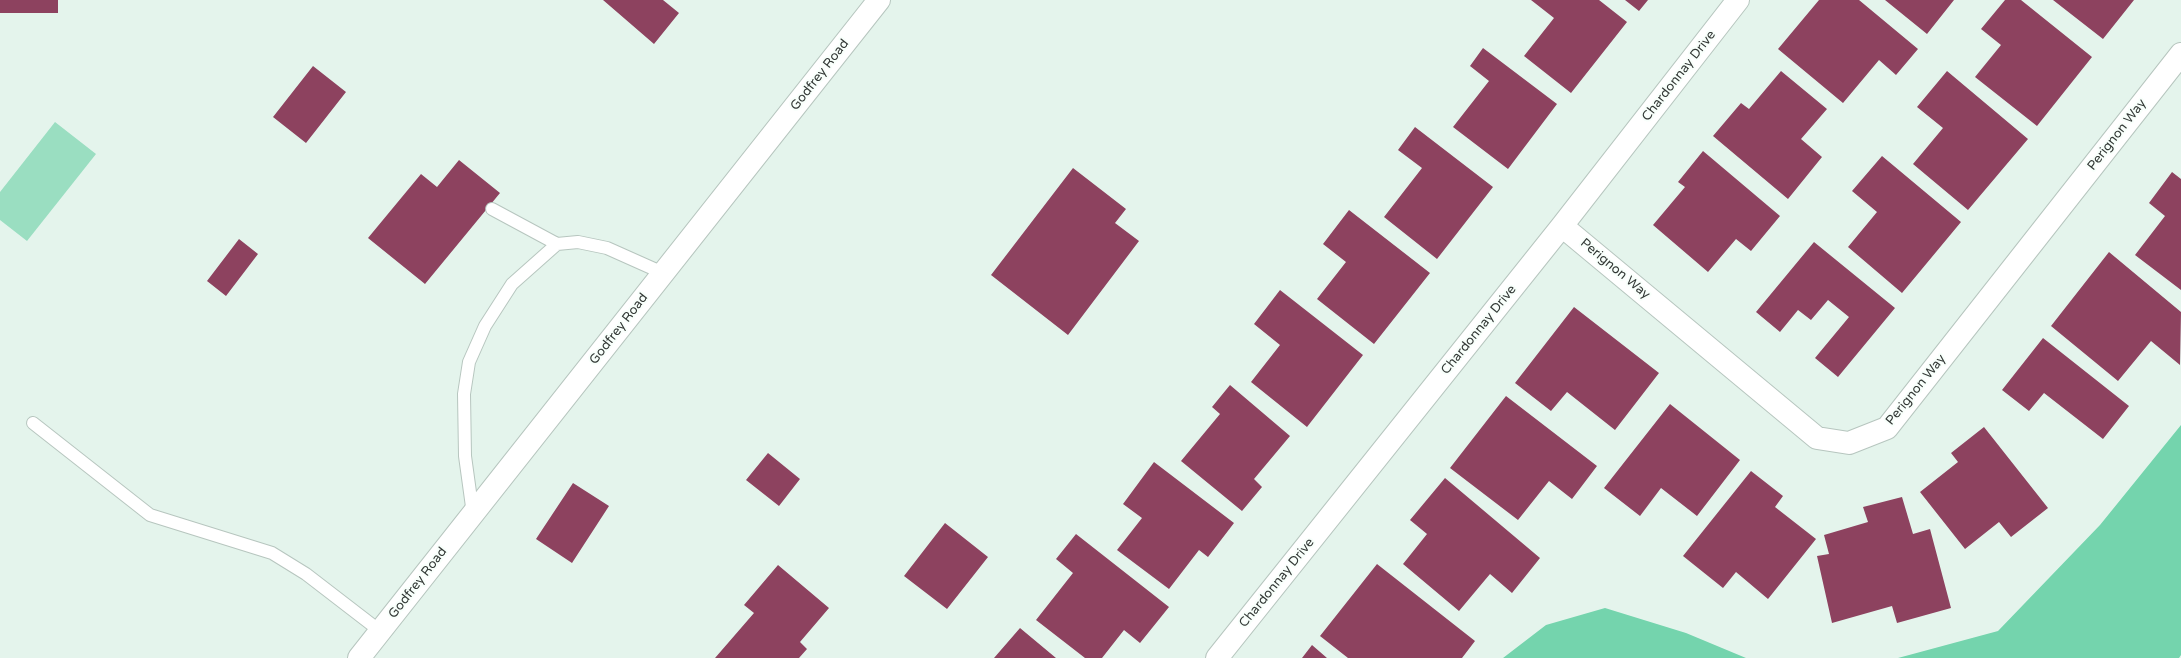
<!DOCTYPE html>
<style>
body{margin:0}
canvas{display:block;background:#e4f4ec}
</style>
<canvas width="2181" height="658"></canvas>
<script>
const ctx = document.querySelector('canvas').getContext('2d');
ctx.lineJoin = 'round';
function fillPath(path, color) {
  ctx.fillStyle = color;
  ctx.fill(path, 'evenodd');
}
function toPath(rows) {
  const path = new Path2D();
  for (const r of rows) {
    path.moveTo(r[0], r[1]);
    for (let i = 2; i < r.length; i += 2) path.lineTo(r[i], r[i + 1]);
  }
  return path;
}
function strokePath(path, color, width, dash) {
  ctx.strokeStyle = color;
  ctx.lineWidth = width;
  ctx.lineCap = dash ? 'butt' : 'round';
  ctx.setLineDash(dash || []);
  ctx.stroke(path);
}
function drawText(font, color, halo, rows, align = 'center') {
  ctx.font = font + ' "Varela Round",sans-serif';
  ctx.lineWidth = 4;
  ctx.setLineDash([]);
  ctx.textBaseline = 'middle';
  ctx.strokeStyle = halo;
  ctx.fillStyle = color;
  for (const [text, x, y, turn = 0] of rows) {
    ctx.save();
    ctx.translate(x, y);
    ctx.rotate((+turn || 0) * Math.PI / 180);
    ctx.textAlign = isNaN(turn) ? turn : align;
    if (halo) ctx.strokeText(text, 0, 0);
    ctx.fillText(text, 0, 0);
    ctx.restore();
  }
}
const green = toPath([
 [55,122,96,154,27,241,0,220,0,192]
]);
const water = toPath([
 [2181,425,2181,655,2179,658,1898,658,1998,631,2100,525],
 [1605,608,1686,633,1746,658,1503,658,1546,625]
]);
const building = toPath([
 [0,0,58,0,58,13,0,13],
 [603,0,663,0,679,13,654,44],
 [1531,0,1599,0,1627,22,1571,93,1524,56,1554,18],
 [1625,0,1648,0,1639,11],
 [1819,0,1859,0,1918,49,1896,75,1879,60,1843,103,1778,49],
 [1885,0,1954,0,1927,34],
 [2005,0,2021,0,2092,57,2037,126,1975,77,2001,45,1981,29],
 [2053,0,2134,0,2103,39],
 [1483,48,1557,104,1508,169,1453,127,1489,81,1470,66],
 [313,66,346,92,306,143,273,117],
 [1781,71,1827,109,1801,139,1822,157,1788,199,1713,136,1741,103,1749,109],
 [1947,71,2028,139,1968,210,1913,164,1943,128,1917,107],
 [1415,127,1493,187,1437,259,1384,217,1422,168,1398,150],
 [1703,151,1780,216,1751,251,1736,239,1708,272,1653,225,1685,187,1678,182],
 [1882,156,1961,222,1902,293,1848,247,1877,212,1852,191],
 [459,160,500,193,425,284,368,238,421,174,437,187],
 [1073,168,1126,209,1115,223,1139,241,1068,335,991,275],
 [2172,172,2181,179,2181,290,2135,255,2165,216,2149,203],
 [1349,210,1430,273,1374,344,1317,299,1346,262,1323,244],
 [239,239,258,254,226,296,207,281],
 [1814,242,1895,308,1838,377,1815,358,1849,317,1828,300,1811,320,1798,310,1780,332,1756,312],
 [2109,252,2181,312,2180,365,2151,341,2118,381,2051,326],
 [1280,290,1363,355,1307,427,1251,382,1280,345,1254,324],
 [1574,307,1659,373,1615,430,1567,392,1551,411,1515,383],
 [2043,338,2129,406,2103,439,2044,393,2029,411,2002,390],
 [1230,385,1290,436,1254,479,1262,487,1242,511,1181,461,1220,414,1212,407],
 [1506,396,1597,466,1572,499,1549,481,1518,520,1450,468],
 [1670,404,1740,460,1697,516,1661,488,1640,516,1604,488],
 [1984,427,2048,508,2011,537,1999,522,1965,549,1920,492,1958,462,1951,453],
 [768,453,800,479,779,506,746,480],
 [1154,462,1234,523,1208,557,1199,550,1169,589,1117,550,1142,518,1123,504],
 [1751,471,1783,496,1775,507,1816,539,1768,599,1736,572,1723,588,1683,556],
 [1445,478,1540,558,1512,593,1490,574,1459,611,1403,564,1427,534,1410,520],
 [573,483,609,506,572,563,536,539],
 [1902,497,1913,534,1930,529,1951,608,1897,623,1892,606,1832,623,1817,556,1829,554,1824,535,1868,522,1863,507],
 [945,523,988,557,947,609,904,576],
 [1076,534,1169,607,1140,643,1124,630,1102,658,1085,658,1036,620,1073,573,1056,559],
 [1377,564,1475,641,1462,658,1348,658,1320,636],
 [778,565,829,608,800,642,807,649,799,658,715,658,754,613,744,605],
 [1020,628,1056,658,994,658],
 [1312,645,1327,658,1302,658]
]);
const service = toPath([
 [492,209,557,244],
 [33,423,150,515,272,553,306,574,380,631],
 [473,514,465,456,464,394,469,362,485,326,512,284,557,244,578,242,607,248,663,273]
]);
const minor = toPath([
 [1562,226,1817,438,1849,443,1887,428,2181,54],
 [359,658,879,0],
 [1217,658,1562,226,1738,0]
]);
const streetNames = [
 ["Godfrey Road",820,75,-52],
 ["Chardonnay Drive",1679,76,-52],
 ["Perignon Way",2117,135,-52],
 ["Perignon Way",1615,269,40],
 ["Godfrey Road",619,329,-52],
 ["Chardonnay Drive",1479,330,-51],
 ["Perignon Way",1916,390,-51],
 ["Godfrey Road",418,583,-52],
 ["Chardonnay Drive",1277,583,-51]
];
fillPath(green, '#9adec1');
fillPath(water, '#74d4ad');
fillPath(building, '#8d425f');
strokePath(service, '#b7c6bf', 14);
strokePath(minor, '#b7c6bf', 24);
strokePath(service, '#fff', 12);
strokePath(minor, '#fff', 22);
drawText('13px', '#333936', '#f8fffb', streetNames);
</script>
